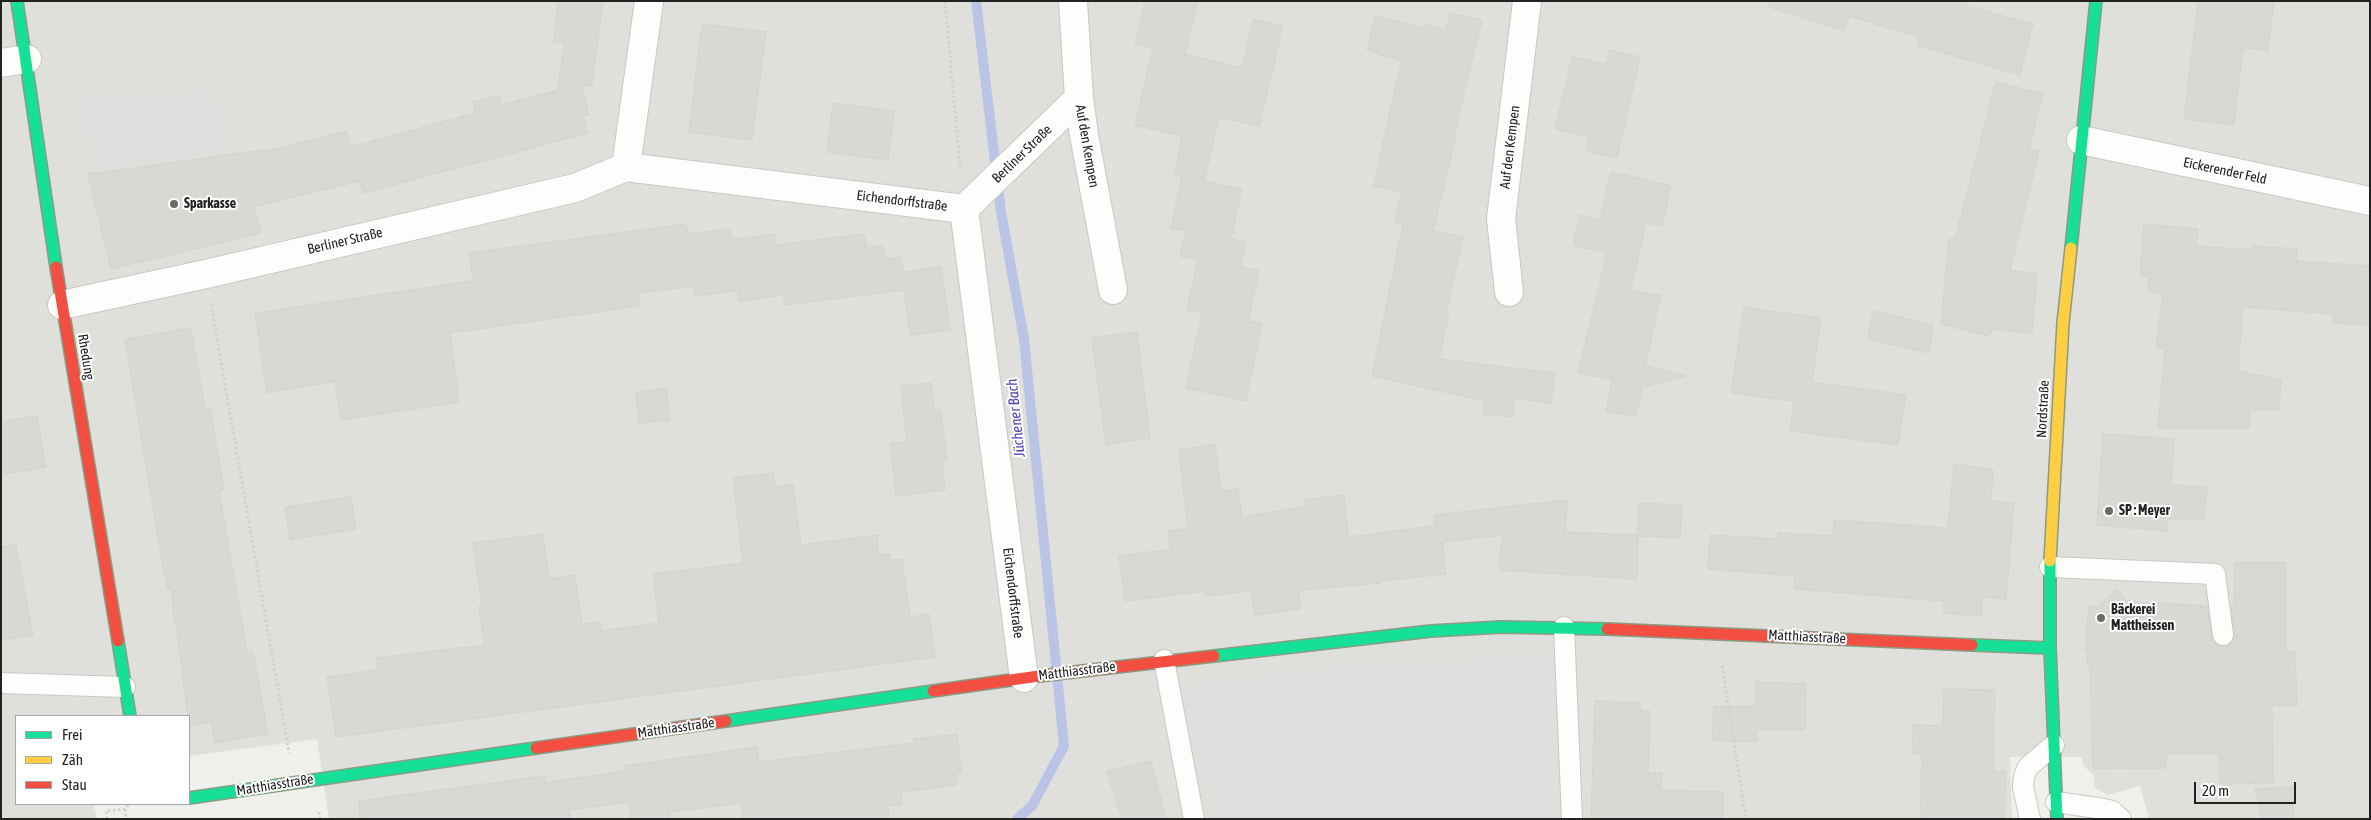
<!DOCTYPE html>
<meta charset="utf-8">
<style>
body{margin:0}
#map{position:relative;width:2371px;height:820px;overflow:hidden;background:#eff0eb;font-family:"Asap Condensed",sans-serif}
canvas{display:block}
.frame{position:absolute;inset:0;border:2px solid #222;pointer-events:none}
.legend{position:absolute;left:15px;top:715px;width:175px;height:90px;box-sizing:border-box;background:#fff;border:1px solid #a7a7a7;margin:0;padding:6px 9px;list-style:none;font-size:15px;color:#222}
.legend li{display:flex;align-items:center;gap:10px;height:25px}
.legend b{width:25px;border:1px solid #a7a7a7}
.scale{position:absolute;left:2194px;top:782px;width:102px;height:22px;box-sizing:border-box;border:2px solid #222;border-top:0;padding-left:6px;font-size:15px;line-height:18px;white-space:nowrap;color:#222;-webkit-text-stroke:4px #fff;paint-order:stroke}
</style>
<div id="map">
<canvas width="2371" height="820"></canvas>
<div class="frame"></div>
<ul class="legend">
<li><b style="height:6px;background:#16e098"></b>Frei</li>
<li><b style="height:6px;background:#ffcf43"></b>Zäh</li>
<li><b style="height:6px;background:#f24e42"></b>Stau</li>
</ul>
<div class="scale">20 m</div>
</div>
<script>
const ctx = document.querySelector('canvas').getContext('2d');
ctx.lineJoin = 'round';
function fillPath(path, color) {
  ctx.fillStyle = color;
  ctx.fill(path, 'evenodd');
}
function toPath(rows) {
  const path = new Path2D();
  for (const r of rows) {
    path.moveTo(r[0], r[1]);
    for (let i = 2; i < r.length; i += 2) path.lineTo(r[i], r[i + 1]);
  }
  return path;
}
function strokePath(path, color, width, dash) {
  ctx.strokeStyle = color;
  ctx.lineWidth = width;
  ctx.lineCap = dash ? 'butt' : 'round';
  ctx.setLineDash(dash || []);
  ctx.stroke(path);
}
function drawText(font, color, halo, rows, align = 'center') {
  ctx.font = font + ' "Asap Condensed",sans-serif';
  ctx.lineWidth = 4;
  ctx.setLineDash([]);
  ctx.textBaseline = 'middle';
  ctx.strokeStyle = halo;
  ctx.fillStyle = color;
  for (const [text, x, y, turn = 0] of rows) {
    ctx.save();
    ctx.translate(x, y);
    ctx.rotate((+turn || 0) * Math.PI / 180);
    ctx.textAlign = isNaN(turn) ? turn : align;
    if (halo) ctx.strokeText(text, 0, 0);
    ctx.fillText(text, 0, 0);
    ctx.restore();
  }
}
const residential = toPath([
 [1,1,2370,1,2370,819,2149,819,2140,786,2108,795,2095,788,2094,776,2083,765,2082,757,2010,757,2012,819,329,819,317,739,189,756,189,716,16,716,16,804,103,804,94,806,97,819,1,819]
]);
const parking = toPath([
 [215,89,234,151,90,171,79,99],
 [1555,656,1547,819,1213,819,1181,685,1375,661]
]);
const stream = toPath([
 [976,1,1001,212,1024,339,1064,746,1032,806,1017,819]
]);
const building = toPath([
 [558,1,603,1,592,85,582,87,589,115,583,116,588,133,363,193,360,181,253,207,261,233,111,269,88,174,262,150,263,152,347,131,351,147,475,113,473,102,499,96,501,105,558,90,564,43,554,42,558,1],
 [1145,1,1198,1,1185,54,1242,68,1253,19,1283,26,1259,126,1219,117,1204,181,1242,189,1231,239,1246,242,1241,267,1259,271,1248,321,1262,324,1246,401,1186,388,1202,313,1187,310,1198,260,1180,256,1186,231,1171,228,1182,176,1185,177,1175,174,1182,136,1135,125,1153,48,1135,44,1145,1],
 [1770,1,1968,1,1967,6,2033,24,2020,75,1917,45,1919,37,1849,16,1845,31,1769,7,1770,1],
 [2198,1,2274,1,2268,51,2243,48,2234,125,2184,119,2198,1],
 [1450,13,1482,20,1454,135,1456,136,1433,231,1463,237,1446,312,1449,312,1439,359,1555,373,1551,404,1515,398,1513,417,1483,414,1485,398,1476,399,1372,376,1403,224,1395,222,1402,192,1374,186,1401,61,1367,50,1375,16,1424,28,1425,24,1446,30,1450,13],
 [702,24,766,32,752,140,689,132,702,24],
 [1609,50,1640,57,1617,158,1586,151,1589,137,1555,129,1572,57,1606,64,1609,50],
 [1996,82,2043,94,2029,148,2039,151,2010,271,2037,273,2032,333,1992,329,1992,333,1989,332,1988,336,1941,324,1949,239,1955,239,1996,82],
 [833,103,894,111,888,160,827,152,833,103],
 [1611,172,1671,186,1662,226,1646,223,1631,290,1661,296,1645,366,1685,376,1642,387,1636,416,1606,412,1612,380,1578,373,1607,253,1573,245,1580,215,1600,220,1611,172],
 [686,224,688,234,730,229,731,240,774,234,776,245,864,234,867,248,883,246,885,259,901,257,903,272,941,267,950,330,910,335,904,290,785,305,783,295,739,301,738,290,696,296,694,286,638,293,639,306,450,333,459,402,341,420,335,381,267,393,255,313,473,281,469,253,686,224],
 [2144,224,2198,229,2196,246,2253,250,2253,246,2297,249,2296,261,2370,266,2370,325,2333,323,2333,314,2243,307,2238,371,2281,380,2279,410,2250,410,2249,428,2158,428,2165,349,2156,348,2163,293,2148,292,2149,277,2140,276,2144,224],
 [1744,307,1821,318,1812,382,1906,395,1898,445,1790,431,1794,401,1731,393,1744,307],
 [1873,311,1933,325,1929,353,1868,339,1873,311],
 [191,328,205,410,210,408,224,489,219,490,247,653,253,652,268,734,215,743,211,722,189,726,176,623,174,624,172,589,168,589,164,572,125,339,191,328],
 [1137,332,1150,438,1106,445,1092,338,1137,332],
 [931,383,934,412,941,412,947,460,942,461,945,490,896,496,890,444,907,442,901,386,931,383],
 [666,388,670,420,639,423,636,392,666,388],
 [37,416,46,467,1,475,1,422,37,416],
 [2103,434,2174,439,2171,485,2207,487,2204,520,2168,519,2167,531,2097,525,2103,434],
 [1215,444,1221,491,1238,489,1242,517,1306,506,1305,500,1344,495,1348,537,1435,526,1434,515,1567,500,1565,532,1637,535,1639,503,1682,505,1680,538,1638,536,1637,579,1499,570,1502,535,1442,542,1446,574,1380,581,1381,583,1298,590,1301,609,1255,615,1251,591,1205,596,1205,591,1125,601,1119,556,1171,549,1168,531,1188,529,1179,450,1215,444],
 [1954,464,1993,470,1991,501,2014,503,2006,599,1983,597,1981,616,1943,613,1944,601,1794,589,1795,576,1708,569,1710,535,1778,539,1778,533,1833,536,1834,520,1948,528,1954,464],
 [773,473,775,487,793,484,801,545,877,535,879,555,889,553,890,560,902,559,910,617,929,614,935,657,336,737,327,677,378,670,377,658,484,645,479,606,482,605,473,543,543,534,549,579,575,575,582,624,600,622,601,631,659,623,653,574,743,563,733,478,773,473],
 [351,497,356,529,290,540,285,507,351,497],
 [16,545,33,635,1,640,1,547,16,545],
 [2235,562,2286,562,2286,652,2295,652,2297,706,2272,706,2273,783,2220,784,2219,754,2166,754,2166,768,2093,769,2090,665,2087,665,2088,652,2085,651,2089,606,2098,607,2117,589,2126,601,2207,606,2213,642,2219,646,2225,647,2231,644,2235,634,2231,607,2234,607,2235,562],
 [1756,682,1806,684,1805,730,1757,729,1757,742,1712,740,1714,706,1756,706,1756,682],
 [1944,689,1995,690,1993,771,2006,772,2004,819,1920,819,1922,754,1912,754,1913,725,1943,726,1944,689],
 [1595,701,1640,703,1640,710,1650,711,1648,773,1662,773,1661,790,1723,792,1723,819,1591,819,1595,701],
 [957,734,961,772,956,773,957,785,901,792,902,804,888,806,889,819,743,819,741,803,669,812,670,819,631,819,628,802,569,810,571,819,360,819,359,801,544,776,545,783,624,771,624,766,757,747,759,762,914,743,914,739,957,734],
 [1151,761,1166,819,1122,819,1107,772,1151,761],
 [2292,787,2294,819,2262,819,2255,789,2292,787]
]);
const path = toPath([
 [945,1,960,167],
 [211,304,289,753],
 [1722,666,1746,819],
 [125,809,126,819],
 [319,812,320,819],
 [107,819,106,811,125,809,129,804]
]);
const lane = toPath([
 [2050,567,2215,574,2223,635],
 [1564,627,1572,819],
 [1164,660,1194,819],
 [1,683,125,687],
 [2056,802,2104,809,2112,811,2121,819],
 [2030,819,2023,787,2024,776,2028,767,2054,745]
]);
const street = toPath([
 [1073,1,1079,98,1084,135,1113,290],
 [1,63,27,59],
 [2081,140,2370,201],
 [626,167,964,209],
 [626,167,649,1],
 [964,209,1024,678],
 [964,209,1079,98],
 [1509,292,1501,219,1527,1],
 [62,305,206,274,575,188,626,167]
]);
const fast = toPath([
 [17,1,56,267],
 [2071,248,2096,1],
 [2050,561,2050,648,2057,819],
 [118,641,130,716],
 [1972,645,2050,648],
 [1214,656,1431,631,1501,627,1607,629],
 [726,721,933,691],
 [189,798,536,748]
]);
const slow = toPath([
 [2050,561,2063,323,2071,248]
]);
const jam = toPath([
 [56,267,118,641],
 [1607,629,1972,645],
 [933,691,1039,676,1214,656],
 [536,748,726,721]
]);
const markers = [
 [174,204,5,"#6a6a68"],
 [2109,511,5,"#6a6a68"],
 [2101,618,5,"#6a6a68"]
];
const streetNames = [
 ["Auf den Kempen",1087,146,80],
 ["Auf den Kempen",1510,147,-83],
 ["Berliner Straße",1022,154,-44],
 ["Eickerender Feld",2225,171,12],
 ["Eichendorffstraße",902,201,7],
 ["Berliner Straße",345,241,-13],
 ["Rhedung",86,357,81],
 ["Nordstraße",2043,409,-87],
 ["Eichendorffstraße",1013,593,83],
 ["Matthiasstraße",1807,637,3],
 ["Matthiasstraße",1077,671,-7],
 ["Matthiasstraße",676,728,-8],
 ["Matthiasstraße",275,785,-9]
];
const poiNames = [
 ["Sparkasse",184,204],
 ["SP : Meyer",2119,511],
 ["Bäckerei",2111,610],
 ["Mattheissen",2111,626]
];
const waterNames = [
 ["Jüchener Bach",1016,418,-96]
];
fillPath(residential, '#dfdfdc');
fillPath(parking, '#dedfdd');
strokePath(stream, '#bbc4e6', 10);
fillPath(building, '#d8d9d3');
strokePath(building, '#d3d4cc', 1);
strokePath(lane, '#c8c9c7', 22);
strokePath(street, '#c8c9c7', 30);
strokePath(fast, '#8a9c81', 14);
strokePath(slow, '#8a9c81', 14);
strokePath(jam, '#8a9c81', 14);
strokePath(path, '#d5d1c6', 3, [2.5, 2.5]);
strokePath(lane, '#fdfdfc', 20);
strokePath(street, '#fdfdfc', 28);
strokePath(fast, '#16e098', 11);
strokePath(slow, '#ffcf43', 11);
strokePath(jam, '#f24e42', 11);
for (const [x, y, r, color] of markers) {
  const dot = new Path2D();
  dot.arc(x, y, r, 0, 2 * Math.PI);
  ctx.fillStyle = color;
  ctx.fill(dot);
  strokePath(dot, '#fff', 2);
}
drawText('14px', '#222', '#fff', streetNames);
drawText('bold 14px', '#222', '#fff', poiNames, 'left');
drawText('italic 15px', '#4e43bd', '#fff', waterNames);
</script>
